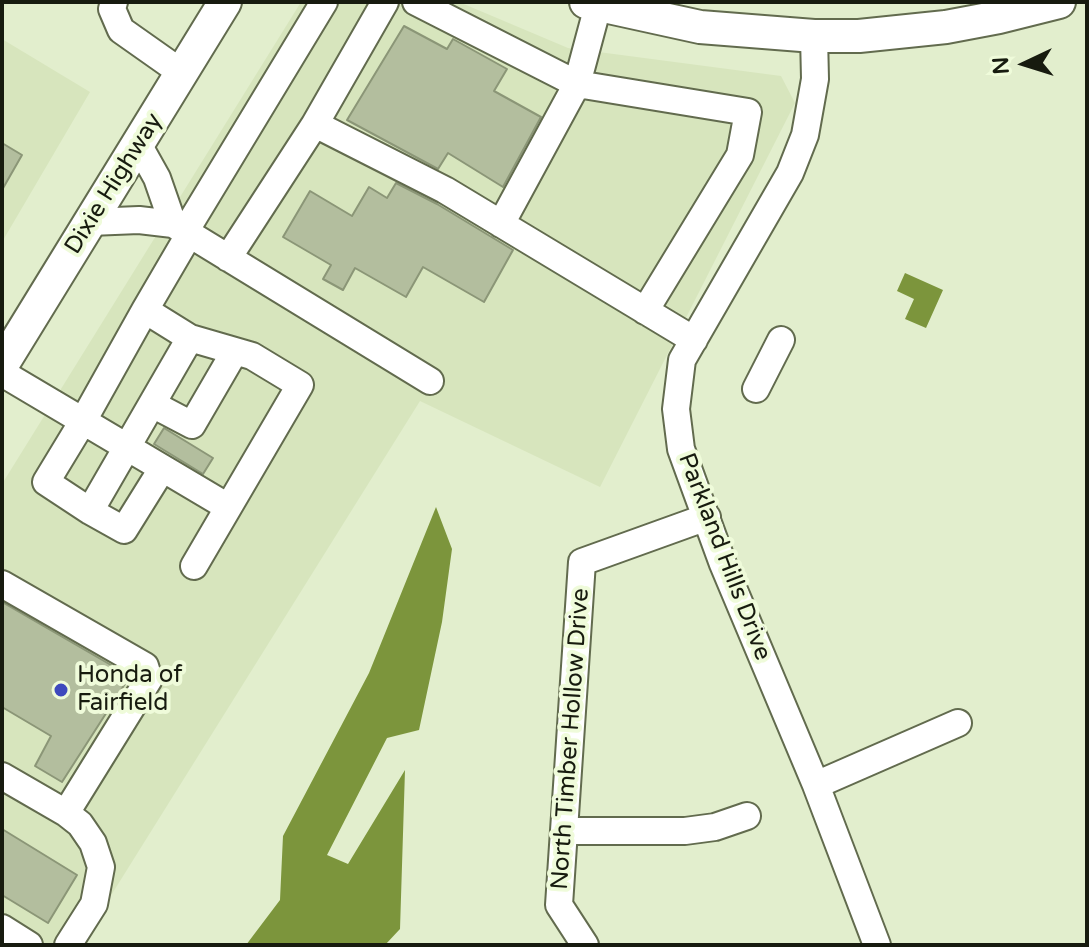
<!DOCTYPE html>
<style>
body{margin:0}
#map{position:relative;width:1089px;height:947px;overflow:hidden;background:#e2eecd;font-family:"Varela Round",sans-serif}
canvas{display:block}
.frame{position:absolute;inset:0;border:4px solid #171b0f;pointer-events:none}
.north{position:absolute;left:985px;top:24px;width:80px;height:80px;-webkit-text-stroke:6px #effbda;paint-order:stroke;rotate:266deg;font-size:22px;font-weight:700;line-height:32px;text-align:center;color:#171b0f}
.north::after{content:'';display:block;margin:auto;width:28px;height:36px;background:#171b0f;clip-path:polygon(50% 0,100% 100%,50% 72%,0 100%)}
</style>
<div id="map">
<canvas width="1089" height="947"></canvas>
<div class="frame"></div>
<div class="north">N</div>
</div>
<script>
const ctx = document.querySelector('canvas').getContext('2d');
ctx.lineJoin = 'round';
function fillPath(path, color) {
  ctx.fillStyle = color;
  ctx.fill(path, 'evenodd');
}
function toPath(rows) {
  const path = new Path2D();
  for (const r of rows) {
    path.moveTo(r[0], r[1]);
    for (let i = 2; i < r.length; i += 2) path.lineTo(r[i], r[i + 1]);
  }
  return path;
}
function strokePath(path, color, width, dash) {
  ctx.strokeStyle = color;
  ctx.lineWidth = width;
  ctx.lineCap = dash ? 'butt' : 'round';
  ctx.setLineDash(dash || []);
  ctx.stroke(path);
}
function drawText(font, color, halo, rows, align = 'center') {
  ctx.font = font + ' "Varela Round",sans-serif';
  ctx.lineWidth = 8;
  ctx.setLineDash([]);
  ctx.textBaseline = 'middle';
  ctx.strokeStyle = halo;
  ctx.fillStyle = color;
  for (const [text, x, y, turn = 0] of rows) {
    ctx.save();
    ctx.translate(x, y);
    ctx.rotate((+turn || 0) * Math.PI / 180);
    ctx.textAlign = isNaN(turn) ? turn : align;
    if (halo) ctx.strokeText(text, 0, 0);
    ctx.fillText(text, 0, 0);
    ctx.restore();
  }
}
const built = toPath([
 [301,2,459,2,568,48,781,76,795,103,600,487,420,401,80,945,2,945,2,484],
 [2,39,90,92,2,242]
]);
const water = toPath([
 [905,273,943,290,926,328,905,319,914,299,897,291],
 [436,507,452,549,442,622,419,730,387,738,327,855,348,864,405,770,400,929,385,945,246,945,280,900,283,836,369,673]
]);
const building = toPath([
 [404,26,447,49,453,39,507,69,494,91,541,117,503,187,448,153,438,169,347,120,404,26],
 [2,143,22,155,2,190,2,143],
 [396,183,437,204,513,250,484,302,423,267,406,297,355,268,343,290,323,279,331,265,283,237,310,191,352,216,369,187,387,198,396,183],
 [164,428,213,458,203,474,154,444,164,428],
 [2,602,130,676,62,782,35,766,51,736,2,707,2,602],
 [2,829,77,875,48,923,2,895,2,829]
]);
const minor = toPath([
 [114,2,112,9,121,30,182,73],
 [385,2,315,124,445,190,694,340],
 [416,2,577,84,748,112,740,155,645,311],
 [814,36,815,79,805,135,790,173,682,360,676,409,681,449,723,564,816,785,877,945],
 [138,144,157,178,173,224],
 [90,222,139,220,173,224,430,381],
 [501,224,577,84,599,2],
 [186,230,324,2],
 [228,258,315,124],
 [145,310,190,338,90,511,46,482,83,421,145,310,190,233],
 [190,338,252,356,300,385,194,566],
 [2,373,228,507],
 [756,389,781,340],
 [152,404,192,425,235,351],
 [90,511,124,530,162,469],
 [2,584,145,666,149,679,66,813,2,776],
 [816,785,958,723],
 [66,813,80,824,93,843,101,867,94,904,68,945],
 [565,831,685,831,715,827,747,816],
 [2,928,29,945],
 [585,945,559,905,582,562,707,517]
]);
const major = toPath([
 [586,2,700,27,814,36,859,36,946,27,999,17,1059,2],
 [2,365,225,2]
]);
const markers = [
 [61,690,8,"#3e49bd"]
];
const streetNames = [
 ["Dixie Highway",114,184,-58],
 ["Parkland Hills Drive",724,557,69],
 ["North Timber Hollow Drive",571,739,-86]
];
const poiNames = [
 ["Honda of",77,676],
 ["Fairfield",77,704]
];
fillPath(built, '#d7e5bd');
fillPath(water, '#7c953c');
fillPath(building, '#b3be9e');
strokePath(building, '#8b9677', 2);
strokePath(minor, '#626b4e', 30);
strokePath(major, '#626b4e', 36);
strokePath(minor, '#fff', 26);
strokePath(major, '#fff', 32);
for (const [x, y, r, color] of markers) {
  const dot = new Path2D();
  dot.arc(x, y, r, 0, 2 * Math.PI);
  ctx.fillStyle = color;
  ctx.fill(dot);
  strokePath(dot, '#effbda', 3);
}
drawText('24px', '#171b0f', '#effbda', streetNames);
drawText('24px', '#171b0f', '#effbda', poiNames, 'left');
</script>
